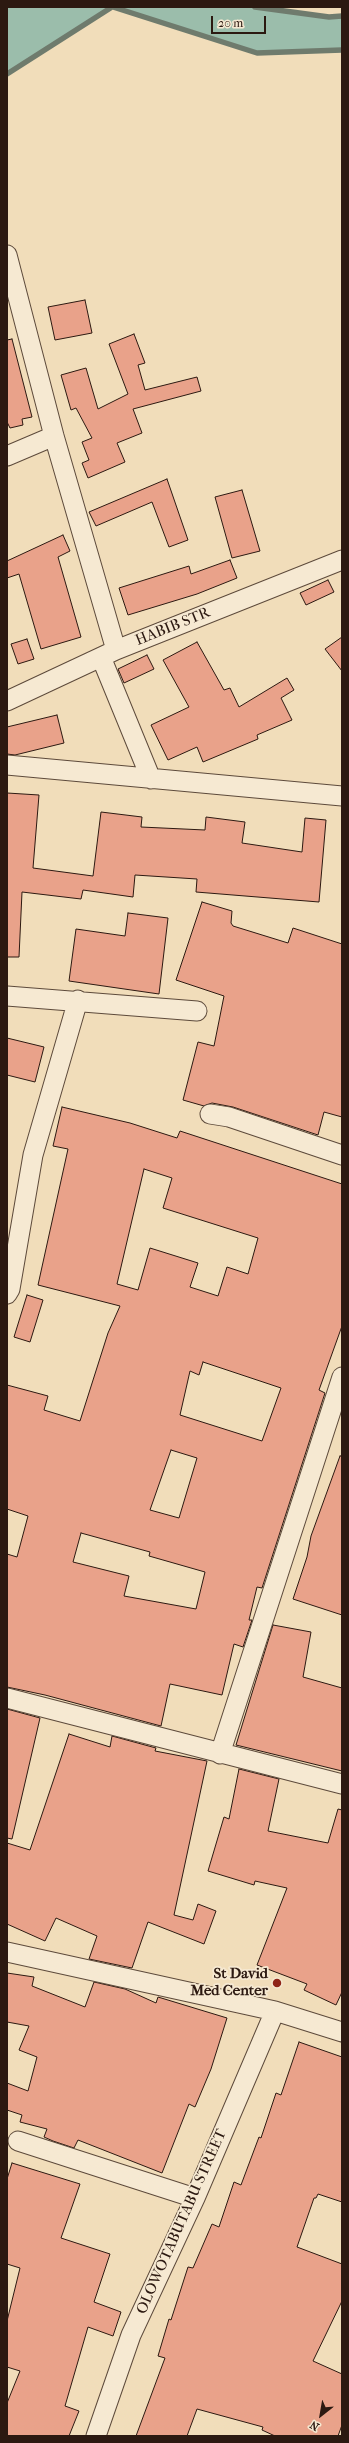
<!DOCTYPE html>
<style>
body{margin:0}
#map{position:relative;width:349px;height:2443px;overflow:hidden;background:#f1ddba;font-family:"IM FELL French Canon",serif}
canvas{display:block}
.frame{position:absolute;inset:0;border:8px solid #2c1911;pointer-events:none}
.north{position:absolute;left:301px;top:2395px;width:40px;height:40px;-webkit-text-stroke:3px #f6e9d2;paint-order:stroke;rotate:211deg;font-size:11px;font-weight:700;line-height:16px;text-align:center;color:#2c1911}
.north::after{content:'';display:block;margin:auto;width:14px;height:18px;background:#2c1911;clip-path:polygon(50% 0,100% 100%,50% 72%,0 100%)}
.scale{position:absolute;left:211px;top:16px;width:55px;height:18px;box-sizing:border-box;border:2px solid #2c1911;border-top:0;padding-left:5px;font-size:12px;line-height:14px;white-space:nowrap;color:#2c1911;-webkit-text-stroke:3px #f6e9d2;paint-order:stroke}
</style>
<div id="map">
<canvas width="349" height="2443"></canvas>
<div class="frame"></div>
<div class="north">N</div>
<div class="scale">20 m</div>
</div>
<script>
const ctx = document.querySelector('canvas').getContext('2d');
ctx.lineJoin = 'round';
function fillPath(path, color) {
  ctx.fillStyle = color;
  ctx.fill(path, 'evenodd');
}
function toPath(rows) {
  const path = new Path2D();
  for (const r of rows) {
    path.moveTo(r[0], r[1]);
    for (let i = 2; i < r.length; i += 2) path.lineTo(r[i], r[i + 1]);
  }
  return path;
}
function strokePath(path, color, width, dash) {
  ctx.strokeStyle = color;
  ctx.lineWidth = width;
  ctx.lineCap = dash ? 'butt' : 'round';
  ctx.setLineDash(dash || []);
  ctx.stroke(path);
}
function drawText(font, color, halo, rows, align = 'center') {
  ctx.font = font + ' "IM FELL French Canon",serif';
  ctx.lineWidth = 3.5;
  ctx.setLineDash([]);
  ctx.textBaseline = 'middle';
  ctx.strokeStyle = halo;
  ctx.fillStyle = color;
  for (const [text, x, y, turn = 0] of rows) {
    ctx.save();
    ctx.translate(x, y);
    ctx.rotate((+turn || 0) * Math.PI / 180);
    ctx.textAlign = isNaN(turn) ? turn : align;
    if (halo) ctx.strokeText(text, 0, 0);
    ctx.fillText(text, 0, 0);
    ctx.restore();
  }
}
const water = toPath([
 [7,7,112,7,7,74,7,7],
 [113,7,255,7,329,17,342,16,342,50,257,53,113,7]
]);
const stream = toPath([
 [113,7,257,53,342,50],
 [255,7,329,17,342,16],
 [7,74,112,7]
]);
const building = toPath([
 [85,300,92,333,55,340,48,307,85,300],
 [134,334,145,363,138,365,145,390,197,377,201,391,133,409,142,433,117,443,125,462,88,478,82,463,89,460,82,442,92,438,76,408,71,410,61,375,86,368,98,409,128,394,109,344,134,334],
 [12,339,32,417,22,419,23,425,10,428,7,422,7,340,12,339],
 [167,479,188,540,169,547,152,502,96,526,89,512,167,479],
 [242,490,260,551,232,558,215,497,242,490],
 [63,535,70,551,58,557,81,637,41,649,19,574,7,578,7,561,63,535],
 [230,560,237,578,197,594,128,615,119,588,189,566,191,574,230,560],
 [328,580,334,592,306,605,300,593,328,580],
 [342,637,342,671,325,649,342,637],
 [27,639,34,659,18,664,11,644,27,639],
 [197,642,224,690,230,688,239,707,287,678,294,690,281,698,292,720,257,735,258,739,203,762,197,747,168,760,151,725,189,707,163,660,197,642],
 [147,655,154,669,124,683,118,669,147,655],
 [57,715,64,743,15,755,7,754,7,727,57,715],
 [7,793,39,795,33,868,93,876,101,812,142,817,141,827,205,830,206,817,245,822,242,843,302,852,305,818,326,820,319,902,196,892,197,879,135,875,133,897,83,890,81,899,22,892,19,957,7,957,7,793],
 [202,902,232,911,231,923,233,926,288,943,293,928,342,944,342,1117,324,1112,318,1135,233,1107,212,1103,204,1106,183,1100,198,1042,214,1046,224,996,176,980,202,902],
 [128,913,168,918,159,994,69,981,76,929,125,936,128,913],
 [7,1038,44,1047,35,1082,7,1075,7,1038],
 [62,1107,130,1123,177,1138,180,1131,342,1184,342,1326,319,1390,325,1393,262,1588,257,1587,249,1620,252,1620,243,1647,234,1644,222,1695,170,1684,161,1726,45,1695,7,1687,7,1554,17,1557,28,1516,7,1509,7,1385,48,1396,44,1410,80,1421,108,1333,120,1306,38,1285,68,1149,53,1146,62,1107],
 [144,1169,172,1178,163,1208,258,1238,248,1274,227,1267,218,1296,190,1287,198,1263,150,1248,138,1290,117,1284,144,1169],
 [203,1362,281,1388,262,1441,180,1415,190,1371,199,1375,203,1362],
 [171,1450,197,1458,179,1518,150,1510,171,1450],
 [81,1533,150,1552,149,1556,205,1572,196,1609,124,1596,129,1576,73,1562,81,1533],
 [27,1295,43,1300,30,1342,14,1337,27,1295],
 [340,1456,342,1456,342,1615,293,1599,307,1557,311,1536,340,1456],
 [273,1625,311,1632,303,1677,342,1688,342,1771,236,1745,273,1625],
 [7,1709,40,1718,12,1839,7,1838,7,1709],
 [69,1734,110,1747,112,1736,156,1748,155,1751,207,1761,174,1915,193,1920,198,1904,216,1911,204,1944,148,1922,132,1968,89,1959,97,1936,56,1918,45,1941,7,1924,7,1843,30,1850,69,1734],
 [239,1769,279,1779,268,1831,328,1843,338,1809,342,1810,342,1992,336,2005,304,1990,307,1984,257,1965,287,1888,255,1881,254,1885,208,1871,224,1817,229,1819,239,1769],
 [7,1973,34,1977,32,1986,85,2007,94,1982,125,1989,156,2003,158,1997,227,2018,211,2069,195,2107,189,2104,162,2173,78,2140,74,2148,53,2141,44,2137,47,2129,20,2122,22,2115,7,2110,7,2083,28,2091,37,2057,19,2050,29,2026,7,2022,7,1973],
 [299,2042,342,2057,342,2202,318,2194,316,2198,314,2198,297,2247,342,2264,342,2301,313,2361,342,2374,342,2425,338,2436,275,2436,262,2430,263,2427,197,2409,187,2436,136,2436,165,2358,158,2356,169,2319,171,2320,188,2267,193,2268,212,2224,219,2227,234,2182,241,2185,259,2137,261,2138,276,2093,281,2095,299,2042],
 [12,2163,80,2184,61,2238,110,2254,94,2302,121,2312,113,2336,88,2327,65,2406,79,2411,69,2436,7,2436,7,2403,20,2371,7,2367,7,2321,20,2268,7,2264,7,2179,12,2163]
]);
const minor = toPath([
 [7,255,54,436,116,650],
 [7,456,54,436],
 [101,657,151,779],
 [7,701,116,650,342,560],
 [7,765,342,796],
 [7,996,197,1011],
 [210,1114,229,1117,342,1155],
 [7,1294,10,1289,33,1155,78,1000],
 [7,1698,342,1784],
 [220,1754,342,1377],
 [7,1952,275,2011,342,2032],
 [18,2141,195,2198],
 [96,2436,131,2335,195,2198,275,2011]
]);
const markers = [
 [277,1983,5,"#8f2418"]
];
const streetNames = [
 ["HABIB STR",173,627,-22],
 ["OLOWOTABUTABU STREET",182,2222,-66]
];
const poiNames = [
 ["St David",268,1974],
 ["Med Center",268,1991]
];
fillPath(water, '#9bbdab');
strokePath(water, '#6f7b6d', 1);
strokePath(stream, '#6f7b6d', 5.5);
fillPath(building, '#e9a28a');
strokePath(building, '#2c1911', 1);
strokePath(minor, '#5d4a3b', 21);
strokePath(minor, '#f6e9d2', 19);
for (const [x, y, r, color] of markers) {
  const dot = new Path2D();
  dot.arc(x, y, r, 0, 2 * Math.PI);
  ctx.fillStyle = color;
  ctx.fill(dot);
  strokePath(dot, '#f6e9d2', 1.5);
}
drawText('15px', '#2c1911', '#f6e9d2', streetNames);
drawText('bold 15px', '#2c1911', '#f6e9d2', poiNames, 'right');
</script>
